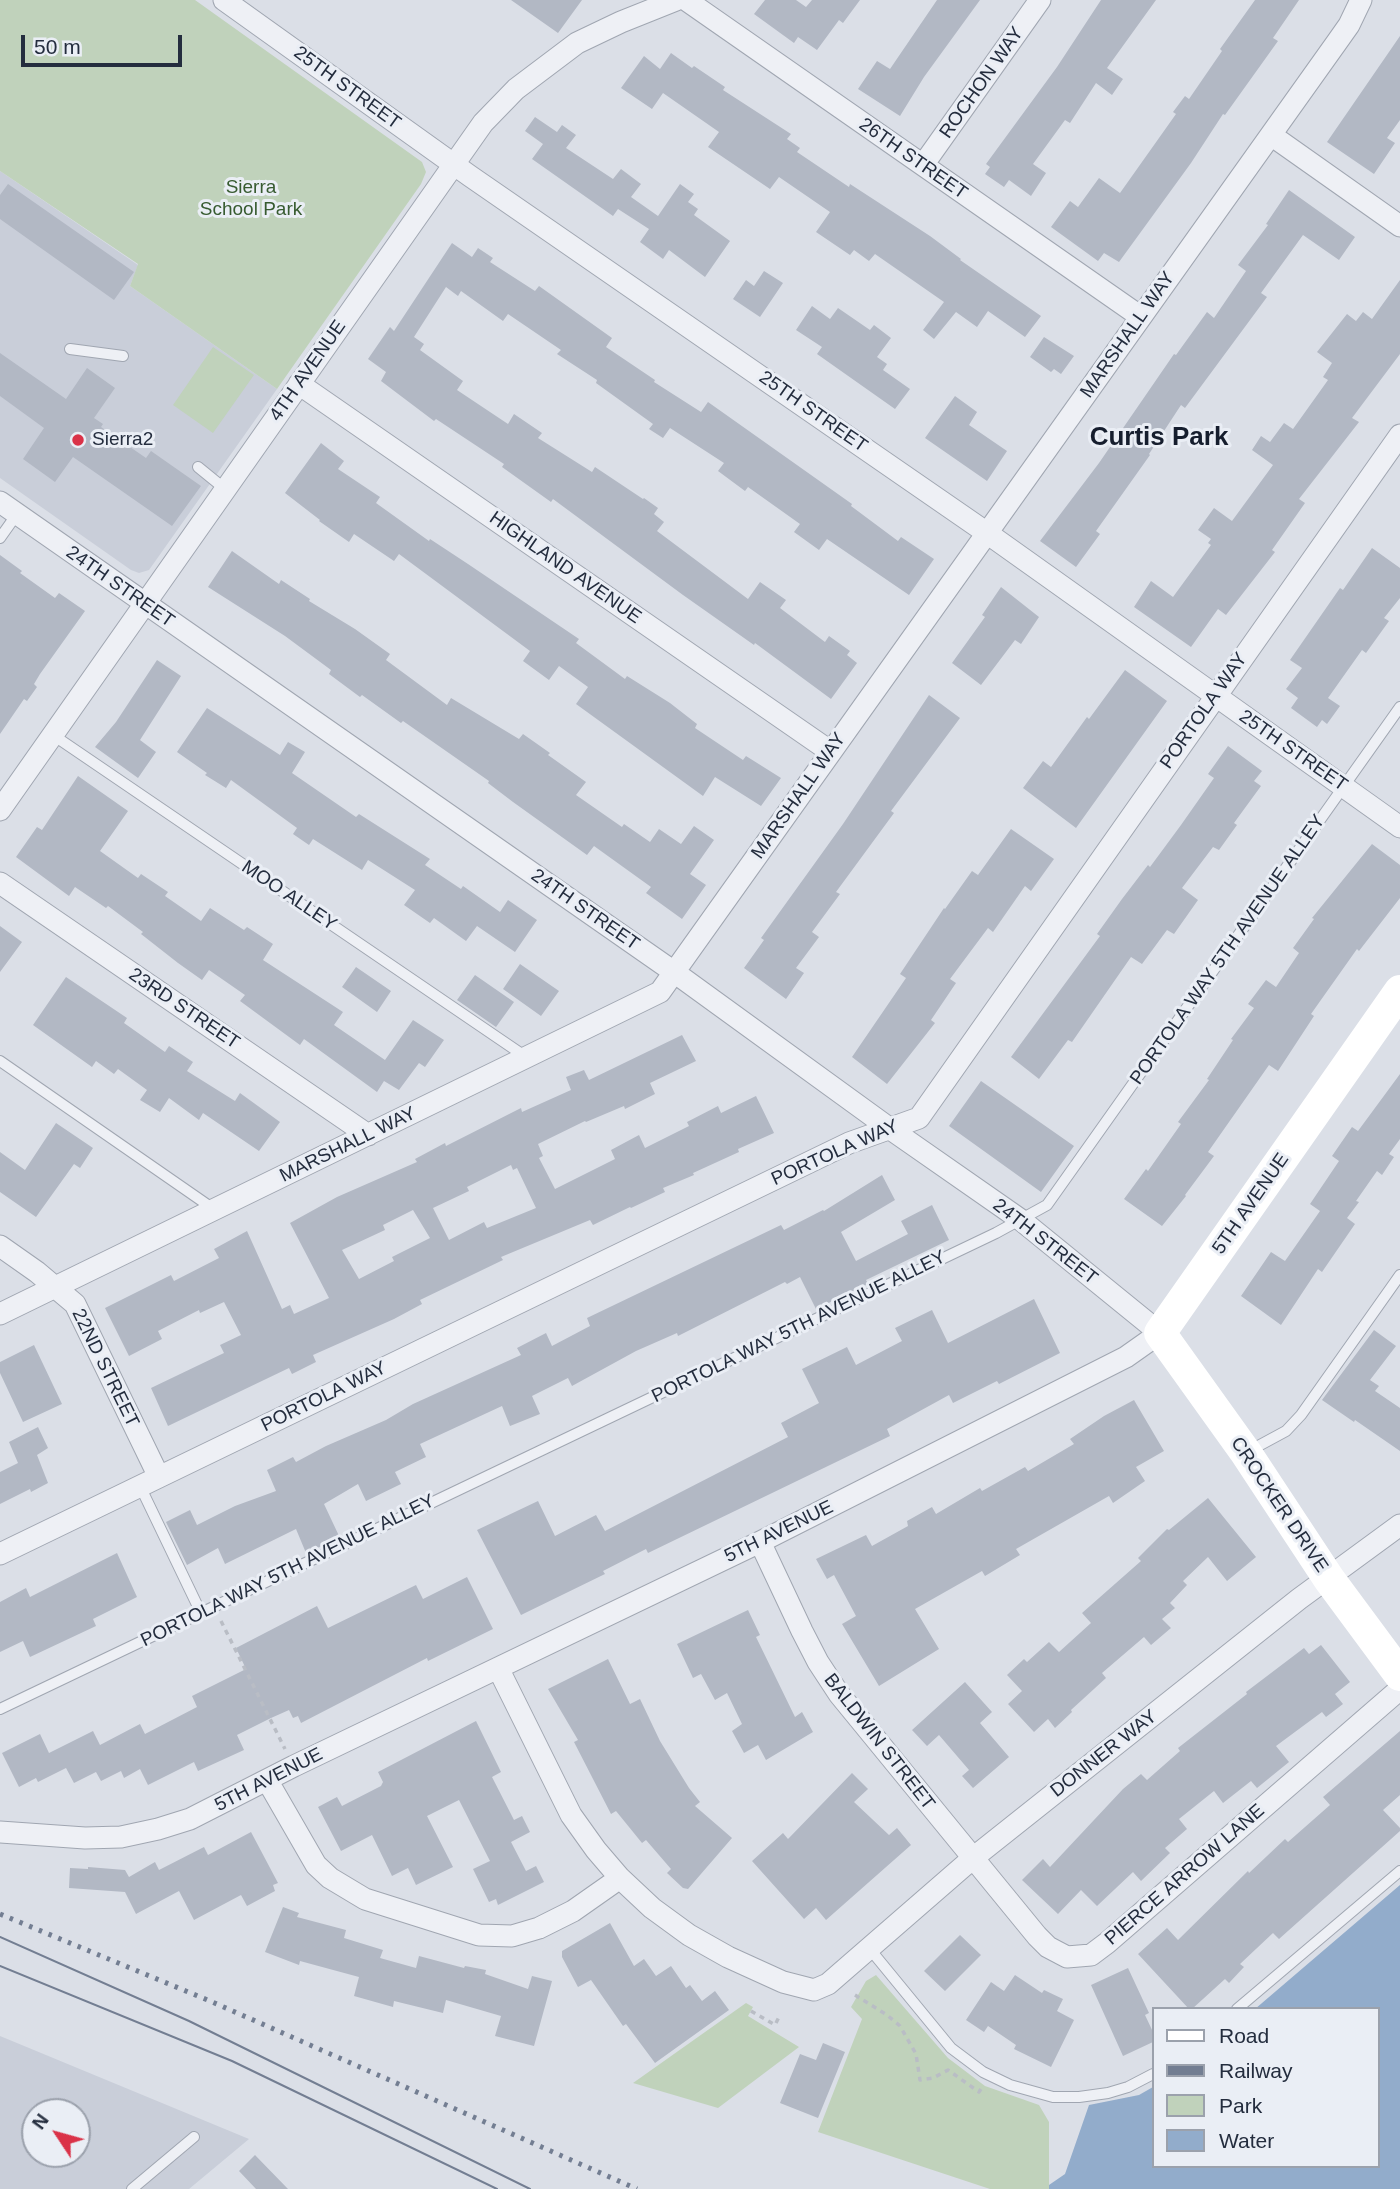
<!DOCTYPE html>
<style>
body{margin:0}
#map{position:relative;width:1400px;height:2189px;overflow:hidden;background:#dbdfe7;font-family:Helvetica,sans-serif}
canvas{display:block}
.legend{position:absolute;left:1152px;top:2007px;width:228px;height:161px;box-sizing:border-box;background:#eaeef5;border:2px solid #9ba1ac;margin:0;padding:9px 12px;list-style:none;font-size:21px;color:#242d3e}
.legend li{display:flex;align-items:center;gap:14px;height:35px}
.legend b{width:35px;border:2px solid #9ba1ac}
.north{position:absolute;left:21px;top:2098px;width:70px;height:70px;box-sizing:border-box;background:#eaeef5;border:2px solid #9ba1ac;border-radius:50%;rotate:306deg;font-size:19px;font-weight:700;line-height:28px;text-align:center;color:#242d3e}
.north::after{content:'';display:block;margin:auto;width:24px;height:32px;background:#da3248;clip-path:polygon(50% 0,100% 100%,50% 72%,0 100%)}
.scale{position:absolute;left:21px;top:35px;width:161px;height:32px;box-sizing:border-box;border:4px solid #242d3e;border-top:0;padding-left:9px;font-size:21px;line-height:24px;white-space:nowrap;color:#242d3e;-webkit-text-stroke:5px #eaeef5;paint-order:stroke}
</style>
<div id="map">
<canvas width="1400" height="2189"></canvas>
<ul class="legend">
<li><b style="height:9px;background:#fff"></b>Road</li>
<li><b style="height:9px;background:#737e92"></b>Railway</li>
<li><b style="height:19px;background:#c0d2bb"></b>Park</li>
<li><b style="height:19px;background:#92accb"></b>Water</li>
</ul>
<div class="north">N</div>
<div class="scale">50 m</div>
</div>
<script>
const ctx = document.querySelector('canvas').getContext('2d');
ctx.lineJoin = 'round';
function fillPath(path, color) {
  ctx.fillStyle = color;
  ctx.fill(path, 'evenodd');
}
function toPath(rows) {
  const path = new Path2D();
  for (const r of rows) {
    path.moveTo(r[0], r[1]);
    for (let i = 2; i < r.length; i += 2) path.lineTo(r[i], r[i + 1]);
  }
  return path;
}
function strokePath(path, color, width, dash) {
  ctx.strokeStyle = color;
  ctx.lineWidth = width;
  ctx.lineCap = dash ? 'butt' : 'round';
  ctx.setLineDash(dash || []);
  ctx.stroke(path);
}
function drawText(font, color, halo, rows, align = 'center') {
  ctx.font = font + ' Helvetica,sans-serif';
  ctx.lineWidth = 6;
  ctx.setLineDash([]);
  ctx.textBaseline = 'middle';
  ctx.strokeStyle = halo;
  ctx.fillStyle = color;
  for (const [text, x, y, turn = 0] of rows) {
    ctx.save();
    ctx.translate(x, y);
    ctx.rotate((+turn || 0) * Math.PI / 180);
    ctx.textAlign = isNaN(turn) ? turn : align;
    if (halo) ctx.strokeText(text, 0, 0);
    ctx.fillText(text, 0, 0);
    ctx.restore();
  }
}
const built = toPath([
 [0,171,138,265,130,286,277,389,149,570,139,573,131,570,0,478],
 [0,2036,249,2139,189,2189,0,2189],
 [35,2112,77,2112,77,2154,35,2154]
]);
const green = toPath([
 [0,0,195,0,422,162,426,172,421,184,277,389,130,286,138,264,0,171],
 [213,347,254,375,213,433,173,405],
 [876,1975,948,2058,985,2086,1039,2105,1049,2122,1049,2189,990,2189,818,2132,862,2019,851,2007,866,1981],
 [746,2003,753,2007,748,2016,799,2047,718,2108,633,2083]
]);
const water = toPath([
 [1400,1885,1400,2189,1049,2189,1049,2185,1065,2174,1089,2105,1139,2095,1153,2087,1153,2166,1377,2166,1377,2009,1255,2009]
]);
const building = toPath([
 [511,0,582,0,558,33],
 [765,0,796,0,806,7,812,0,860,0,843,23,839,20,817,50,798,37,794,43,754,14],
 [937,0,980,0,924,77,900,116,858,89,877,61,890,69],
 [1101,0,1156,0,1107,68,1123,79,1112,95,1096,83,1070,123,1065,120,1033,164,1046,173,1031,196,1009,180,1004,187,985,174,990,167,986,164,1057,67],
 [1255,0,1299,0,1273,38,1278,41,1225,115,1223,114,1191,163,1119,262,1104,253,1098,261,1051,227,1070,201,1078,207,1099,178,1120,193,1176,114,1173,112,1185,96,1189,99,1222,51,1220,49],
 [1400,36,1400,120,1387,138,1395,143,1374,174,1327,142],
 [671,53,692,68,694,66,725,87,723,90,791,134,787,139,800,148,797,152,849,187,850,184,930,236,961,259,960,260,1041,316,1025,337,988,311,977,327,956,312,934,339,923,330,944,302,875,254,869,261,854,250,850,255,816,232,830,212,779,177,770,189,708,147,719,132,663,93,652,109,621,88,644,56,660,69],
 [535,117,557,132,562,125,576,135,566,148,613,179,621,169,641,184,631,197,658,216,680,184,694,194,688,202,698,209,694,215,730,241,705,277,669,250,663,259,640,242,649,229,618,209,613,216,532,159,543,144,525,131],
 [8,184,134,272,114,300,0,219,0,195],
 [1289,190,1355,237,1339,260,1303,235,1261,293,1267,297,1185,408,1181,405,1149,454,1150,455,1096,531,1100,534,1076,567,1040,541,1099,463,1174,354,1176,355,1207,312,1214,318,1246,271,1238,265,1268,225,1266,224],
 [452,243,472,257,478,248,493,258,490,262,535,291,539,286,612,338,606,347,655,380,654,382,701,412,708,402,852,504,851,506,898,541,901,537,934,559,909,595,827,539,819,550,794,532,800,524,748,487,745,491,718,471,724,463,670,428,663,438,649,429,653,424,596,383,597,380,557,354,561,350,508,314,503,321,461,291,458,296,446,287,414,337,424,344,420,350,463,381,457,390,508,424,514,414,542,433,538,438,592,472,595,467,643,499,644,498,658,508,654,514,664,522,657,531,748,599,760,582,786,600,780,608,825,642,829,636,850,651,847,655,857,663,831,699,755,643,754,645,683,595,553,499,551,502,502,467,504,464,436,419,434,421,381,381,386,372,368,359,390,327,394,331],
 [764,271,783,283,760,317,733,299,746,280,754,286],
 [1400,280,1400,354,1352,418,1359,422,1299,499,1305,503,1272,550,1275,552,1226,615,1218,609,1191,647,1134,607,1151,581,1173,597,1211,545,1208,543,1211,539,1198,530,1214,508,1232,521,1273,465,1252,450,1261,436,1270,442,1284,423,1293,429,1328,380,1323,377,1332,363,1317,352,1347,314,1356,321,1363,312,1372,319],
 [812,306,830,319,838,308,870,330,874,325,891,338,877,357,887,364,883,370,910,389,895,409,817,354,822,347,796,330],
 [1044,337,1074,356,1061,374,1054,369,1051,372,1030,357],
 [0,353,66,399,87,368,115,388,94,418,103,424,101,427,146,458,151,451,201,486,172,526,73,457,55,482,23,459,44,428,0,396],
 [955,396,977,412,969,425,1007,451,987,481,925,438],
 [321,443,344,461,338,469,380,497,376,503,429,541,430,539,468,564,579,639,576,643,625,679,627,676,670,703,697,724,695,728,743,760,746,756,781,778,761,806,715,777,703,796,576,704,588,687,559,666,549,680,523,661,530,651,399,554,394,561,354,534,349,542,319,521,320,520,285,493],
 [1372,548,1400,568,1400,598,1384,618,1389,621,1366,653,1362,650,1328,698,1340,706,1327,724,1322,720,1317,727,1291,708,1298,698,1286,689,1302,668,1290,660,1340,588,1343,590],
 [232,551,279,584,281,580,310,599,309,601,355,629,390,654,386,660,447,705,451,698,519,739,523,734,550,753,548,755,586,782,576,795,622,827,624,824,650,842,659,829,681,844,694,826,714,840,690,874,706,885,682,919,646,893,651,887,594,846,587,855,513,802,488,783,489,781,403,721,401,723,362,695,360,697,329,674,331,670,285,636,208,587],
 [0,555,22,571,20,573,55,598,59,593,85,611,40,674,34,684,37,687,27,701,24,699,0,734],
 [1001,587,1039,617,1021,644,1015,640,981,685,952,663,985,617,982,615],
 [157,660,181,676,140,740,156,752,138,778,95,747,116,722],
 [1125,670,1167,701,1076,828,1023,788,1043,761,1051,767,1087,717,1089,719],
 [929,695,960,718,891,811,894,813,836,892,840,894,812,932,819,937,796,968,804,973,786,999,744,968,764,940,761,938,843,824],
 [207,708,280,755,288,742,305,752,292,773,356,817,359,814,430,859,425,865,461,889,463,886,500,912,508,900,537,920,515,952,477,926,466,941,434,918,430,923,404,905,415,890,368,860,362,870,313,839,309,845,293,834,297,828,231,780,226,788,205,775,207,773,177,752],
 [1228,746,1262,771,1254,781,1261,786,1234,823,1237,825,1219,850,1213,847,1182,888,1198,900,1174,934,1167,930,1142,964,1131,957,1072,1042,1068,1040,1039,1079,1011,1057,1100,936,1097,934,1122,899,1148,865,1150,867,1181,825,1214,778,1208,774],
 [78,776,128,811,100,851,138,878,141,874,168,892,165,896,201,921,210,908,244,930,247,927,273,944,263,960,343,1012,334,1025,385,1060,413,1020,444,1040,425,1067,419,1063,399,1090,384,1081,377,1092,304,1039,300,1045,240,1001,245,995,209,970,202,980,178,963,141,934,143,932,108,906,106,908,75,887,69,896,16,857,37,827,42,830],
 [1011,829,1054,859,1031,891,1025,886,993,932,988,928,950,979,956,983,931,1020,935,1023,887,1084,852,1057,906,978,900,974,944,908,945,909,972,871,978,875],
 [1372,844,1400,865,1400,898,1359,951,1357,949,1311,1014,1314,1016,1278,1071,1269,1065,1208,1152,1214,1156,1185,1195,1186,1196,1162,1226,1124,1199,1146,1169,1148,1171,1181,1124,1178,1122,1209,1080,1207,1079,1233,1040,1231,1039,1254,1008,1248,1004,1266,980,1276,987,1299,953,1293,948,1314,919,1312,918],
 [0,926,22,942,0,972],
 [520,964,559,991,541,1016,503,989],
 [356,967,391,991,377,1012,342,987],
 [475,975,514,1002,496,1027,457,1000],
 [66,977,127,1018,124,1023,165,1052,169,1046,193,1062,187,1071,235,1101,240,1093,280,1122,259,1151,203,1113,199,1120,169,1098,160,1112,140,1100,147,1090,118,1069,114,1074,96,1061,92,1067,33,1025],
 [682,1035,696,1061,650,1083,655,1094,625,1109,624,1106,586,1122,585,1121,538,1144,543,1156,539,1158,555,1189,615,1159,611,1150,639,1135,645,1148,689,1126,687,1122,718,1106,721,1113,756,1096,774,1133,738,1149,739,1152,693,1173,694,1175,663,1188,665,1192,631,1208,630,1207,593,1225,590,1220,501,1257,503,1260,420,1300,422,1304,394,1319,313,1355,316,1362,292,1374,289,1368,168,1426,151,1388,224,1353,220,1345,241,1335,224,1302,200,1313,199,1310,158,1331,162,1339,129,1356,105,1308,171,1275,174,1281,219,1258,214,1249,247,1231,282,1309,290,1305,294,1314,329,1298,290,1223,337,1197,417,1162,415,1159,445,1143,446,1146,521,1108,522,1112,571,1090,566,1077,584,1070,589,1080],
 [511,1165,513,1170,517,1168,536,1208,487,1228,484,1222,449,1240,433,1208,469,1191,467,1187],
 [413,1210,430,1238,392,1257,394,1261,359,1279,342,1250,385,1230,383,1225],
 [1400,1074,1400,1139,1389,1154,1394,1157,1382,1175,1377,1171,1356,1201,1359,1202,1347,1218,1355,1224,1322,1272,1318,1269,1281,1325,1241,1296,1271,1252,1285,1261,1320,1211,1310,1204,1339,1161,1332,1156,1352,1127,1358,1131],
 [981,1081,1074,1146,1041,1192,949,1126],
 [56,1123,93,1148,80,1168,74,1164,36,1217,0,1192,0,1152,25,1170],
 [882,1175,895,1200,841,1232,856,1261,908,1234,901,1221,932,1205,949,1240,866,1280,868,1284,816,1309,800,1277,787,1284,785,1282,678,1336,677,1333,636,1351,572,1386,568,1378,532,1396,540,1414,510,1426,502,1406,420,1444,426,1457,395,1472,401,1484,366,1501,358,1484,324,1504,340,1538,306,1553,296,1529,225,1564,218,1548,187,1565,166,1522,190,1510,197,1525,235,1506,276,1491,267,1470,293,1457,296,1462,326,1446,386,1420,413,1404,521,1355,517,1348,546,1333,552,1346,590,1326,587,1318,781,1225,784,1230,823,1210,824,1211],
 [1034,1299,1060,1353,999,1384,997,1381,953,1403,949,1395,887,1429,890,1436,648,1553,646,1549,603,1571,605,1574,521,1615,477,1530,538,1501,555,1536,596,1515,605,1531,788,1437,781,1423,819,1403,802,1369,847,1347,856,1365,902,1341,895,1328,932,1310,948,1343],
 [1374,1330,1396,1346,1370,1380,1379,1386,1375,1391,1400,1408,1400,1451,1355,1420,1354,1422,1322,1400],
 [34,1345,62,1404,23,1422,0,1373,0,1362],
 [1134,1400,1164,1451,1136,1467,1145,1481,1113,1503,1109,1496,1016,1549,1020,1555,985,1576,982,1571,915,1609,939,1649,879,1686,842,1624,856,1616,834,1575,827,1579,816,1559,866,1535,872,1546,908,1526,907,1521,932,1507,936,1514,980,1488,982,1491,1025,1467,1028,1471,1074,1444,1070,1439,1104,1416],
 [38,1427,48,1448,37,1455,48,1483,31,1492,30,1489,0,1504,0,1472,18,1463,9,1442],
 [1208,1498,1256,1557,1227,1581,1208,1557,1183,1581,1187,1585,1170,1603,1175,1608,1162,1619,1171,1628,1151,1645,1144,1637,1102,1673,1106,1678,1071,1710,1072,1712,1055,1728,1048,1719,1034,1732,1008,1704,1022,1691,1007,1675,1024,1659,1027,1662,1049,1642,1059,1652,1091,1623,1082,1613,1141,1561,1138,1558,1167,1529,1169,1530],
 [117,1553,137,1597,93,1619,96,1626,30,1657,23,1641,0,1652,0,1602,26,1588,30,1597],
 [467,1577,493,1629,428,1661,427,1658,301,1723,298,1716,293,1718,289,1710,271,1718,237,1735,244,1750,198,1771,194,1762,148,1785,140,1769,124,1778,121,1771,101,1781,96,1772,74,1783,66,1768,38,1782,36,1778,19,1787,2,1753,40,1734,49,1753,93,1731,100,1745,140,1724,145,1734,197,1707,192,1696,246,1669,236,1648,317,1606,328,1628,416,1585,423,1599],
 [748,1610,760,1635,756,1637,795,1717,802,1712,813,1732,766,1760,758,1745,744,1753,732,1731,742,1724,727,1693,715,1700,701,1674,693,1678,677,1644],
 [1321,1645,1350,1682,1335,1694,1343,1704,1326,1717,1322,1712,1276,1746,1289,1762,1257,1788,1251,1781,1223,1803,1214,1791,1179,1819,1187,1829,1165,1848,1170,1853,1141,1881,1133,1872,1097,1906,1081,1890,1058,1914,1022,1880,1043,1859,1050,1867,1123,1789,1141,1774,1147,1780,1180,1751,1178,1748,1247,1694,1246,1692,1304,1648,1309,1654],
 [608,1659,630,1704,640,1699,660,1741,689,1788,700,1802,695,1806,732,1838,688,1889,683,1888,667,1873,671,1869,646,1840,642,1843,616,1811,611,1814,574,1742,578,1740,548,1689],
 [965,1682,992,1712,980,1723,1009,1757,973,1788,962,1776,969,1770,939,1735,927,1746,912,1730],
 [476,1721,501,1772,492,1777,514,1820,522,1816,530,1832,511,1842,526,1871,536,1866,544,1882,498,1905,496,1899,489,1902,473,1869,490,1861,459,1800,427,1816,453,1867,416,1885,408,1868,392,1876,372,1835,341,1851,318,1807,337,1797,342,1806,381,1786,383,1782,378,1772],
 [1400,1731,1400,1795,1383,1810,1400,1828,1400,1831,1279,1939,1273,1933,1240,1964,1244,1967,1229,1983,1225,1979,1192,2009,1189,2009,1138,1954,1167,1928,1178,1940,1248,1871,1249,1873,1285,1839,1288,1842,1330,1805,1323,1797],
 [852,1773,868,1789,854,1802,889,1835,897,1828,911,1845,826,1920,816,1908,804,1919,752,1861,783,1833,788,1839],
 [251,1832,278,1883,273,1885,275,1891,247,1906,241,1895,194,1920,179,1891,136,1914,125,1892,69,1888,70,1868,88,1869,88,1867,125,1870,129,1877,155,1862,159,1870,204,1847,208,1855],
 [283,1907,299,1913,297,1917,346,1930,344,1938,383,1950,380,1958,416,1968,419,1956,464,1968,465,1966,486,1970,485,1974,528,1989,532,1976,552,1981,534,2046,495,2036,501,2016,446,2000,443,2013,394,2001,393,2007,354,1996,359,1977,300,1961,299,1965,265,1952],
 [610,1923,634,1966,644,1959,656,1976,671,1966,686,1988,690,1985,702,2001,715,1991,729,2010,655,2063,626,2024,623,2026,591,1980,578,1987,562,1957,562,1951],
 [960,1935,981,1955,945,1991,924,1971],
 [1128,1968,1149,2013,1145,2015,1153,2032,1153,2042,1123,2056,1091,1985],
 [1015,1975,1042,1993,1044,1990,1063,1999,1057,2011,1074,2020,1051,2067,1014,2049,1016,2045,988,2026,984,2032,966,2020,991,1982,1004,1991],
 [823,2043,845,2052,818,2118,780,2103,800,2054,816,2060],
 [255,2155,288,2189,256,2189,239,2171]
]);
const path = toPath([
 [221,1621,285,1749],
 [855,1995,887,2015,900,2026,916,2054,920,2080,933,2078,948,2070,979,2092,981,2089],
 [751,2011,775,2025,780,2015]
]);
const lane = toPath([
 [70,349,123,356],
 [198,467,225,489],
 [0,538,17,514],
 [53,735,526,1057],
 [0,1061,215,1210],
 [1249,1451,1286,1431,1301,1415,1400,1275],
 [140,1486,201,1613],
 [0,1709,996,1233,1047,1205,1400,707],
 [869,1948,951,2048,983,2072,1010,2085,1053,2097,1079,2097,1108,2093,1128,2087,1153,2074],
 [1237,2009,1400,1871],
 [132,2189,194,2137]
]);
const street = toPath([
 [224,0,470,176,987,533,1400,827],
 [686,0,1141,317],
 [1271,135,1400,226],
 [923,165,1040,0],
 [299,384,831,752],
 [0,502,674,972,889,1128,1021,1220,1160,1333,1126,1357,760,1542,294,1766,190,1819,158,1829,121,1837,85,1838,0,1832],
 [0,810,483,123,516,89,577,43,621,22,676,0],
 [0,883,368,1135],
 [0,1246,37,1272,75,1304,159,1477],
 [0,1314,660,992,1337,42,1349,25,1361,0],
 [760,1542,802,1631,818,1662,839,1694,1037,1936,1048,1947,1067,1957,1091,1955,1107,1943,1400,1689],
 [0,1554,849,1143,919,1118,1400,435],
 [498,1668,571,1815,596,1850,620,1878,652,1908,689,1935,728,1957,783,1982,814,1990,828,1984,973,1858,1299,1599,1400,1525],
 [267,1780,316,1865,330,1878,365,1899,479,1935,512,1936,539,1928,573,1911,620,1878]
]);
const secondary = toPath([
 [1400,991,1160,1333,1246,1453,1329,1579,1400,1675]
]);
const tram = toPath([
 [0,1937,189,2021,530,2189],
 [0,1966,232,2061,497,2189]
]);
const rail = toPath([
 [0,1914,210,2001,637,2189]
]);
const markers = [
 [78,440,7,"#da3248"]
];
const streetNames = [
 ["ROCHON WAY",982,83,-55],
 ["25TH STREET",347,88,36],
 ["26TH STREET",913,159,35],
 ["MARSHALL WAY",1128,335,-55],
 ["4TH AVENUE",308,371,-55],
 ["25TH STREET",813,412,35],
 ["HIGHLAND AVENUE",565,568,35],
 ["24TH STREET",120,587,35],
 ["PORTOLA WAY",1204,711,-55],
 ["25TH STREET",1293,751,35],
 ["MARSHALL WAY",799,796,-55],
 ["MOO ALLEY",289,896,34],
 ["24TH STREET",585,910,35],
 ["PORTOLA WAY 5TH AVENUE ALLEY",1228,950,-55],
 ["23RD STREET",184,1009,34],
 ["MARSHALL WAY",348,1145,-26],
 ["PORTOLA WAY",835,1153,-24],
 ["5TH AVENUE",1251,1204,-55],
 ["24TH STREET",1045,1242,38],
 ["PORTOLA WAY 5TH AVENUE ALLEY",799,1327,-26],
 ["22ND STREET",105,1368,64],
 ["PORTOLA WAY",324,1397,-26],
 ["CROCKER DRIVE",1279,1505,56],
 ["5TH AVENUE",779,1532,-26],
 ["PORTOLA WAY 5TH AVENUE ALLEY",288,1571,-26],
 ["BALDWIN STREET",879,1742,52],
 ["DONNER WAY",1104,1754,-38],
 ["5TH AVENUE",269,1780,-27],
 ["PIERCE ARROW LANE",1185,1875,-41]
];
const parkNames = [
 ["Sierra",251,188],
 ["School Park",251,210]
];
const poiNames = [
 ["Sierra2",92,440]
];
const districtNames = [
 ["Curtis Park",1159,438]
];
fillPath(built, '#c9ced9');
fillPath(green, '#c0d2bb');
fillPath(water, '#92accb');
fillPath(building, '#b2b8c4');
strokePath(lane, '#a0a6b1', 12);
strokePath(street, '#a0a6b1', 23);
strokePath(path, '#b9bdc5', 3.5, [5, 5]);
strokePath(lane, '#eef0f5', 10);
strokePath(street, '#eef0f5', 21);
strokePath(secondary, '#fff', 32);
strokePath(tram, '#737e92', 2);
strokePath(rail, '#737e92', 5, [3.5, 7]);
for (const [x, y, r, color] of markers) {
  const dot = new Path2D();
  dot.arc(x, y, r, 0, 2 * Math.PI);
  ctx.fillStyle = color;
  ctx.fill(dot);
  strokePath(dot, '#eaeef5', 2.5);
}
drawText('19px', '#242d3e', '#eaeef5', streetNames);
drawText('19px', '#375b30', '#eaeef5', parkNames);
drawText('19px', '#242d3e', '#eaeef5', poiNames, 'left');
drawText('bold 26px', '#161e2e', '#eaeef5', districtNames);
</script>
